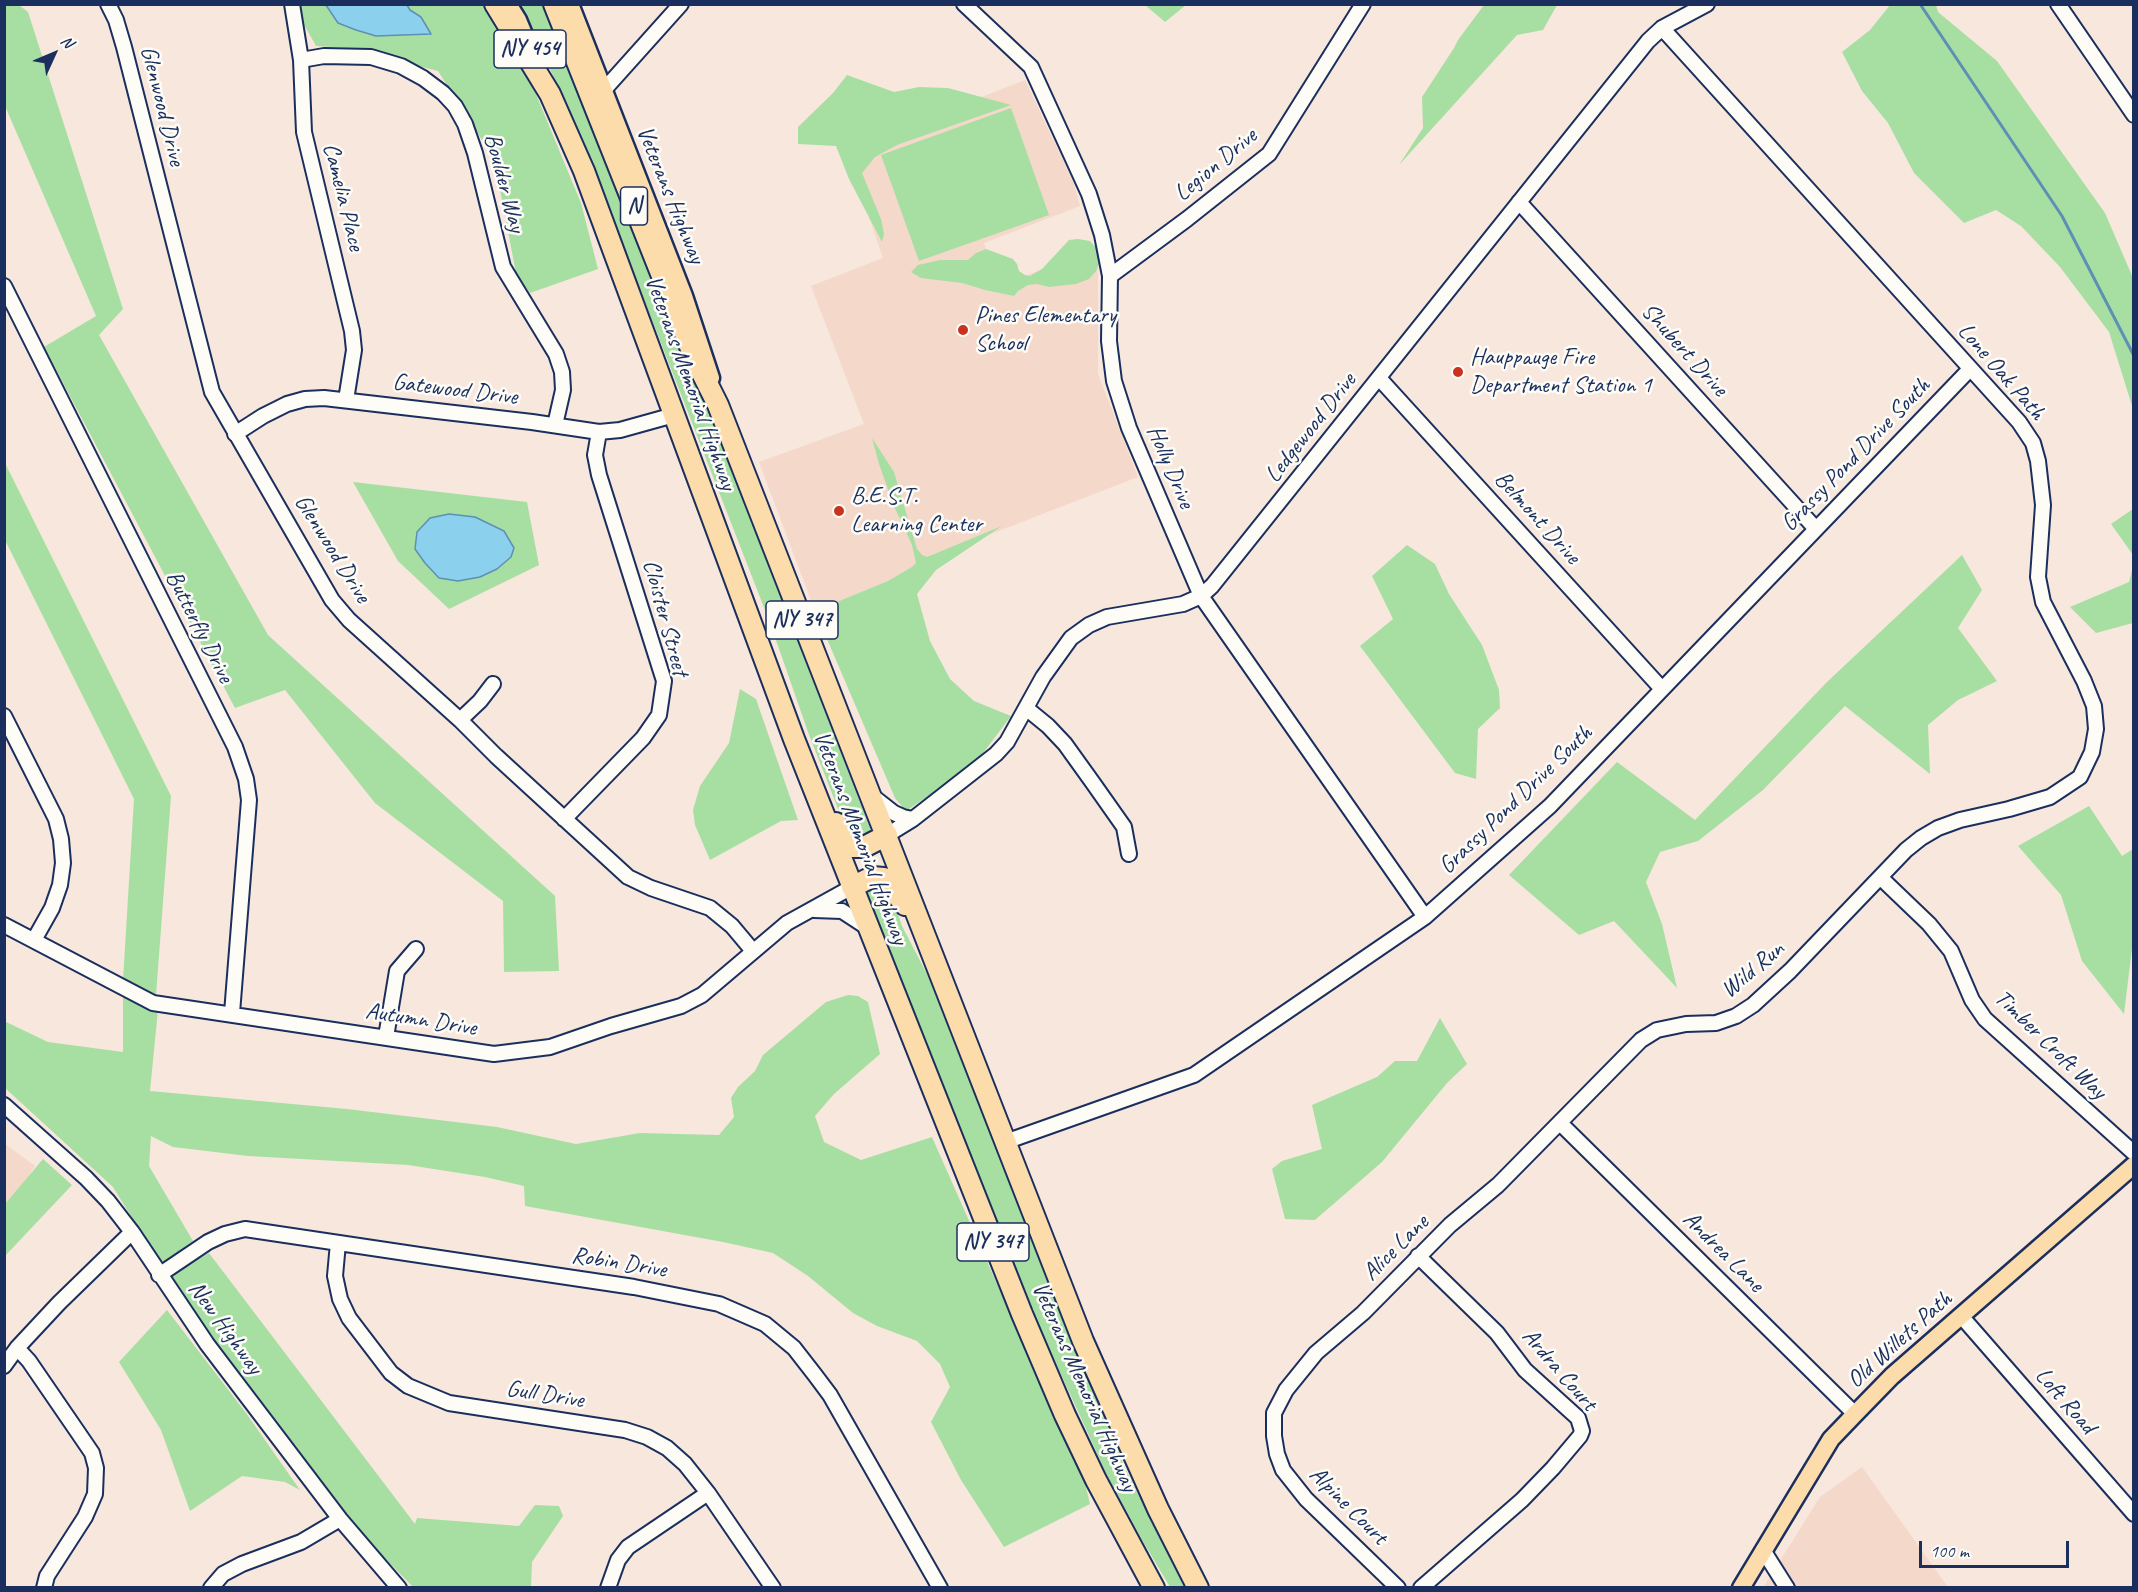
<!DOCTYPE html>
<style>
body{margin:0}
#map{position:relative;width:2138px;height:1592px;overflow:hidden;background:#f8e7dd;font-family:Caveat,sans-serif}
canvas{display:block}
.frame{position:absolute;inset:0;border:6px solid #1b2f5e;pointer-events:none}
.north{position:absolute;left:24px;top:24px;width:60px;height:60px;-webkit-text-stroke:4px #fdfcf7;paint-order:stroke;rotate:46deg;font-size:16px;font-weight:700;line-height:24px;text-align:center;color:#1b2f5e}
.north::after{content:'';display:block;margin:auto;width:21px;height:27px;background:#1b2f5e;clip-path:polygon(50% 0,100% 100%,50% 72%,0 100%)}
.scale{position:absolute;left:1919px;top:1541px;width:150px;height:27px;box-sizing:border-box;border:3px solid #1b2f5e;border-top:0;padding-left:8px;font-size:18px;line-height:21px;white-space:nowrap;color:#1b2f5e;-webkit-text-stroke:4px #fdfcf7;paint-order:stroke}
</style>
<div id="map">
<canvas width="2138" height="1592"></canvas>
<div class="frame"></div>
<div class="north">N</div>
<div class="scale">100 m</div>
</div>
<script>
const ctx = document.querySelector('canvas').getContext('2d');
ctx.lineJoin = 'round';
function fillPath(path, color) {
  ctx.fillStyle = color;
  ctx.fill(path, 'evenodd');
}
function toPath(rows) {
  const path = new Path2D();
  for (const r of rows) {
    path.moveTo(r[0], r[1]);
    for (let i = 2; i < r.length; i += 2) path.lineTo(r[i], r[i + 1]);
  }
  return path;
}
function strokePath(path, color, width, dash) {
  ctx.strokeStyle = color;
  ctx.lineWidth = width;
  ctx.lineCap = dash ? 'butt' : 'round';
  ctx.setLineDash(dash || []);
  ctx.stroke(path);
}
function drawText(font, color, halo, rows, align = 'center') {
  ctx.font = font + ' Caveat,sans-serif';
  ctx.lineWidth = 5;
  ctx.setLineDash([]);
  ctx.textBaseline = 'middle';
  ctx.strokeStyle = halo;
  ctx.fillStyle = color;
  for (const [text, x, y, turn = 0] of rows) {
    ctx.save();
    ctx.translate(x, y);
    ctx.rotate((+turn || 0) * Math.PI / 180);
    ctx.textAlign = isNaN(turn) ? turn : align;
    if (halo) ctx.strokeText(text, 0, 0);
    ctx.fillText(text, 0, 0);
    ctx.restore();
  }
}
const built = toPath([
 [1025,80,1074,184,1080,206,984,243,999,286,1092,250,1098,270,1098,374,1138,477,921,561,923,567,815,611,759,462,864,424,811,286,883,258,846,150],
 [5,1144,35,1166,5,1211],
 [1862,1467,1948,1587,1763,1588,1820,1497]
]);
const green = toPath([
 [4,5,19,5,28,12,123,309,99,335,268,635,555,896,559,971,504,972,503,901,375,803,285,690,235,708,44,347,96,316,5,106],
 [293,5,326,5,338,23,376,36,391,35,421,17,410,10,407,5,487,5,533,87,581,203,598,269,530,293,516,273,494,159,438,71,346,48,316,46],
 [516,5,546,5,733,475,870,828,869,839,849,837,808,732,770,623,578,130,540,47],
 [1145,5,1186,5,1165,22],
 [1484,5,1557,5,1543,30,1517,35,1399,165,1423,128,1422,97,1454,48,1458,40],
 [1890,5,1936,5,1938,12,1997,61,2105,213,2133,278,2133,409,2109,332,2060,267,2021,226,1996,210,1964,223,1914,173,1888,123,1862,91,1842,52,1870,30],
 [847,75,894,92,919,87,948,88,1011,105,897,145,875,157,862,173,881,219,884,234,882,242,849,179,836,146,798,144,798,127,833,93],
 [1011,108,1049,215,919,261,881,155],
 [1078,239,1090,241,1099,251,1101,259,1096,271,1089,279,1076,284,1049,287,1037,284,1028,285,1018,291,1014,296,985,290,962,283,921,278,911,272,918,265,940,260,968,260,976,253,986,249,1013,259,1017,264,1019,271,1025,275,1030,276,1042,269,1069,240],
 [872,438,894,472,917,549,922,555,927,557,1002,526,936,570,917,594,930,641,950,679,974,701,1011,716,974,765,906,811,895,798,815,611,888,581,912,567,916,563,912,545,894,506,879,464],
 [4,461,171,796,156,995,149,995,123,980,134,799,5,540],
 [353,482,527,502,539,565,449,609,398,561],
 [2133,509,2133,555,2111,524],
 [1407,545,1435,564,1449,594,1482,645,1499,690,1500,708,1478,729,1476,779,1455,773,1360,646,1393,619,1372,576],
 [1962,555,1982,590,1958,628,1997,681,1958,700,1928,725,1930,774,1845,706,1763,790,1698,841,1660,852,1646,882,1662,924,1677,988,1614,921,1579,935,1509,875,1617,762,1695,820,1827,682],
 [2133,566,2133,623,2096,633,2070,607,2129,582],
 [740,689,756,699,798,820,781,821,710,860,695,825,693,810,700,786,729,743],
 [2089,806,2122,856,2133,849,2134,932,2124,1014,2082,961,2061,895,2018,846],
 [874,880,891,894,902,926,928,976,1080,1360,1126,1470,1184,1587,1170,1587,1141,1538,1107,1475,1043,1335,868,896,867,885],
 [123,993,147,1009,158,1010,150,1091,347,1109,497,1127,576,1144,640,1133,719,1135,734,1117,731,1098,738,1087,755,1071,763,1055,826,1002,848,995,858,996,868,1002,880,1054,834,1094,815,1116,824,1142,861,1160,932,1137,1085,1483,1090,1504,1004,1547,961,1480,931,1422,950,1387,940,1364,917,1341,877,1326,853,1313,808,1276,773,1253,723,1242,525,1206,524,1186,485,1177,408,1165,248,1156,173,1147,151,1136,149,1166,193,1241,165,1261,158,1260,113,1187,5,1088,4,1021,48,1042,123,1052],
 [1440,1018,1467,1064,1447,1083,1382,1162,1315,1220,1285,1219,1272,1169,1282,1161,1322,1149,1312,1105,1377,1077,1395,1061,1417,1061],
 [43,1159,72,1185,5,1256,5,1204],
 [209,1253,415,1524,417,1518,519,1526,535,1505,559,1506,563,1516,532,1562,531,1587,413,1587,367,1540,175,1287,172,1277,175,1272],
 [167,1310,246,1413,300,1490,285,1482,242,1476,190,1511,161,1430,119,1362]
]);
const water = toPath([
 [326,5,407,5,410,10,421,17,431,34,376,36,356,30,338,23,326,5],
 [449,514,475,517,504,531,514,548,511,557,497,569,480,577,458,581,439,578,425,563,415,549,417,532,430,518,449,514]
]);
const stream = toPath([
 [1920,4,2062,216,2134,356]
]);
const minor = toPath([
 [108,4,116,20,124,47,212,392,332,600,349,620,460,720,496,756,628,877,651,888,710,908,732,926,753,951],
 [292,4,301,60,304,132,352,331,354,350,346,400],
 [964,4,1031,67,1089,194,1102,235,1110,276,1109,341,1114,381,1129,428,1201,596,1425,917],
 [2058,4,2134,115],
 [301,60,324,56,371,57,401,66,423,78,443,93,455,106,465,124,475,153,503,267,556,354,562,372,563,390,555,425],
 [603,91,681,4],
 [1519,202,1816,529],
 [1110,276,1187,219,1269,154,1363,4],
 [4,286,235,747,246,779,249,800,232,1013],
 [1379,378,1662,689],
 [235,434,263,416,287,404,305,399,324,398,532,422,599,432,620,430,674,415],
 [1026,708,1048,726,1065,744,1093,783,1124,827,1129,854],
 [4,716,56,819,61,839,63,863,60,885,52,908,34,940],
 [460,720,480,701,493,684],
 [871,795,894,813,903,817,913,819],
 [564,819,643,738,659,715,664,681,599,475,595,455,599,432],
 [887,835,913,819,996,754,1007,742,1043,677,1071,638,1089,625,1107,617,1183,604,1201,596,1212,586,1648,41,1662,28,1707,4],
 [1881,878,1929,924,1951,951,1972,1000,1985,1019,2134,1153],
 [814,910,842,911,868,928],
 [4,925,153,1003,494,1054,550,1047,611,1026,681,1006,702,995,787,923,852,887],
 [386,1037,397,971,416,949],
 [4,1105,86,1178,108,1201,132,1232,207,1344,340,1519,399,1588],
 [1560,1123,1855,1414],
 [1005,1142,1194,1075,1425,917,1550,806,1970,369],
 [338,1243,335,1276,340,1299,349,1318,391,1373,408,1386,449,1403,625,1430,647,1437,667,1448,685,1464,708,1493,773,1588],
 [1418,1256,1497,1333,1525,1370,1578,1418,1582,1431,1580,1436,1553,1468,1522,1500,1421,1588],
 [159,1275,208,1242,225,1234,245,1229,634,1287,719,1304,765,1324,794,1348,815,1375,830,1395,940,1588],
 [1962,1317,2134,1514],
 [17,1348,29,1361,77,1431,92,1453,96,1468,95,1494,85,1517,47,1576,44,1588],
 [4,1366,17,1348,59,1303,132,1232],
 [1763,1550,1787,1588],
 [211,1588,223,1574,242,1564,301,1542,340,1519],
 [608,1588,618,1560,628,1547,708,1493],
 [1398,1588,1306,1499,1283,1470,1277,1454,1274,1436,1274,1413,1286,1390,1316,1353,1363,1313,1450,1225,1498,1185,1641,1040,1657,1030,1686,1024,1716,1023,1736,1016,1753,1005,1790,971,1906,850,1921,838,1938,828,1960,820,2009,809,2050,797,2080,777,2092,752,2096,729,2094,706,2084,681,2043,602,2038,577,2043,505,2038,461,2033,443,2019,422,1662,28]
]);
const major = toPath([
 [508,4,518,20,530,49],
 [570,4,684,296,711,378],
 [1741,1588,1831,1439,1855,1414,1892,1376,2134,1165]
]);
const highway = toPath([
 [495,4,550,94,584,171,794,739,1022,1314,1065,1415,1096,1480,1154,1588],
 [554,4,695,359,718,405,1083,1341,1158,1509,1198,1588],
 [836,823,847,843,854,847,864,847,887,835],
 [852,887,872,877,884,878,905,905]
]);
const markers = [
 [963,330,6,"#c8321e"],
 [1458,372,6,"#c8321e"],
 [839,511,6,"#c8321e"]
];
const shields = [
 [530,49,72],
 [634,206,27],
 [802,620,72],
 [993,1242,72]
];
const shieldNames = [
 ["NY 454",530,49],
 ["N",634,206],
 ["NY 347",802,620],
 ["NY 347",993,1242]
];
const streetNames = [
 ["Glenwood Drive",162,106,76],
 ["Legion Drive",1216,165,-40],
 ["Boulder Way",504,183,75],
 ["Veterans Highway",670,195,68],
 ["Camelia Place",343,197,76],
 ["Shubert Drive",1684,350,48],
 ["Lone Oak Path",2001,372,49],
 ["Veterans Memorial Highway",690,383,70],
 ["Gatewood Drive",455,390,7],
 ["Ledgewood Drive",1311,428,-52],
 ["Grassy Pond Drive South",1856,455,-46],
 ["Holly Drive",1170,467,67],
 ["Belmont Drive",1537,518,48],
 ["Glenwood Drive",332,549,58],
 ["Cloister Street",665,618,75],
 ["Butterfly Drive",199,627,63],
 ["Grassy Pond Drive South",1516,800,-44],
 ["Veterans Memorial Highway",860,838,69],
 ["Wild Run",1753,970,-40],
 ["Autumn Drive",421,1020,9],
 ["Timber Croft Way",2050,1045,44],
 ["Alice Lane",1396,1248,-45],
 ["Andrea Lane",1723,1252,45],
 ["Robin Drive",619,1263,9],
 ["New Highway",225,1328,54],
 ["Old Willets Path",1900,1340,-42],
 ["Ardra Court",1559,1370,49],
 ["Veterans Memorial Highway",1084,1387,66],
 ["Gull Drive",545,1395,9],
 ["Loft Road",2065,1401,49],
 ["Alpine Court",1348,1506,45]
];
const poiNames = [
 ["Pines Elementary",975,316],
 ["School",975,344],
 ["Hauppauge Fire",1470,358],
 ["Department Station 1",1470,386],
 ["B.E.S.T.",851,497],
 ["Learning Center",851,525]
];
fillPath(built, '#f4d8ca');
fillPath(green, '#a7dfa3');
fillPath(water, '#8bd0ec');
strokePath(water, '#5e90b3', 1.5);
strokePath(stream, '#5e90b3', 3);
strokePath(minor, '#1b2f5e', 18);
strokePath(major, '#1b2f5e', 21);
strokePath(highway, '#1b2f5e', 24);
strokePath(minor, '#fdfcf7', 14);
strokePath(major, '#fddcac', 16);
strokePath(highway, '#fddcac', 20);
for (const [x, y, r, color] of markers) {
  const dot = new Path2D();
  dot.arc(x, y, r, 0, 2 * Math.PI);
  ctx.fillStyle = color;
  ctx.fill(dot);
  strokePath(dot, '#fdfcf7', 2);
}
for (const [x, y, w] of shields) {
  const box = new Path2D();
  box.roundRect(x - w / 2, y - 19, w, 38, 4.5);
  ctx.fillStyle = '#fdfcf7';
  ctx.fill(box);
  strokePath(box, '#1b2f5e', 1.5);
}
drawText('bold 22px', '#1b2f5e', null, shieldNames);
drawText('24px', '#1b2f5e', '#fdfcf7', streetNames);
drawText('24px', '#1b2f5e', '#fdfcf7', poiNames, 'left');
</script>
